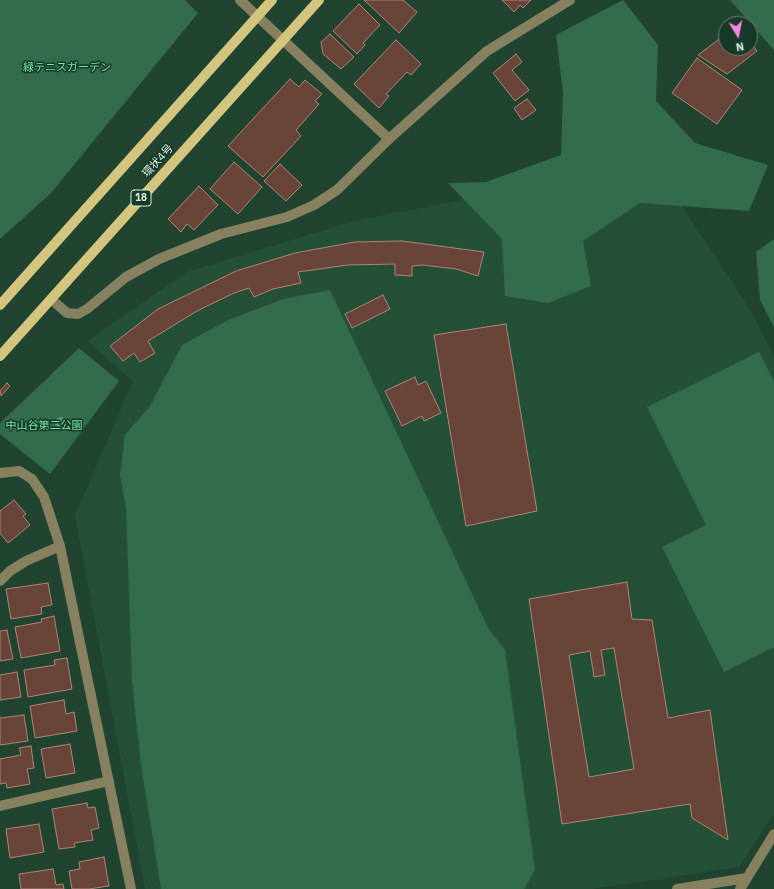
<!DOCTYPE html>
<meta charset="utf-8">
<style>
body{margin:0}
#map{position:relative;width:774px;height:889px;overflow:hidden;background:#214431;font-family:"IBM Plex Sans",sans-serif}
canvas{display:block}
.north{position:absolute;left:718px;top:16px;width:40px;height:40px;box-sizing:border-box;background:#163a27;border:1px solid #658272;border-radius:50%;rotate:170deg;font-size:11px;font-weight:700;line-height:16px;text-align:center;color:#dcefe3}
.north::after{content:'';display:block;margin:auto;width:14px;height:18px;background:#fe85e0;clip-path:polygon(50% 0,100% 100%,50% 72%,0 100%)}
</style>
<div id="map">
<canvas width="774" height="889"></canvas>
<div class="north">N</div>
</div>
<script>
const ctx = document.querySelector('canvas').getContext('2d');
ctx.lineJoin = 'round';
function fillPath(path, color) {
  ctx.fillStyle = color;
  ctx.fill(path, 'evenodd');
}
function toPath(rows) {
  const path = new Path2D();
  for (const r of rows) {
    path.moveTo(r[0], r[1]);
    for (let i = 2; i < r.length; i += 2) path.lineTo(r[i], r[i + 1]);
  }
  return path;
}
function strokePath(path, color, width, dash) {
  ctx.strokeStyle = color;
  ctx.lineWidth = width;
  ctx.lineCap = dash ? 'butt' : 'round';
  ctx.setLineDash(dash || []);
  ctx.stroke(path);
}
function drawText(font, color, halo, rows, align = 'center') {
  ctx.font = font + ' "IBM Plex Sans","Noto Sans JP",sans-serif';
  ctx.lineWidth = 3;
  ctx.setLineDash([]);
  ctx.textBaseline = 'middle';
  ctx.strokeStyle = halo;
  ctx.fillStyle = color;
  for (const [text, x, y, turn = 0] of rows) {
    ctx.save();
    ctx.translate(x, y);
    ctx.rotate((+turn || 0) * Math.PI / 180);
    ctx.textAlign = isNaN(turn) ? turn : align;
    if (halo) ctx.strokeText(text, 0, 0);
    ctx.fillText(text, 0, 0);
    ctx.restore();
  }
}
const built = toPath([
 [663,177,753,315,774,357,774,813,739,867,591,889,145,889,75,516,133,381,87,341,187,272,354,221,513,190]
]);
const green = toPath([
 [0,0,185,0,198,13,51,193,0,239],
 [623,0,658,45,656,101,695,143,768,165,749,211,640,203,583,241,591,286,548,303,505,296,502,239,448,183,486,182,561,155,563,93,556,35],
 [730,0,774,0,774,50],
 [774,239,774,327,760,300,756,252],
 [330,290,488,628,505,650,535,870,524,889,161,889,141,765,132,681,126,508,120,475,125,435,150,406,182,345,228,320,283,299],
 [79,348,119,381,50,474,0,434,0,423],
 [759,352,774,381,774,647,724,672,662,547,706,525,647,407]
]);
const building = toPath([
 [364,0,403,0,417,12,399,33,364,0],
 [502,0,531,0,523,8,520,5,514,12,502,0],
 [359,4,380,25,363,43,365,45,357,54,333,31,359,4],
 [330,34,354,57,341,69,323,54,321,42,330,34],
 [726,34,726,48,750,48,750,41,757,51,727,74,698,55,726,34],
 [396,40,421,64,411,75,407,72,386,94,389,96,379,108,354,84,396,40],
 [516,54,522,62,512,70,529,90,515,101,493,73,516,54],
 [697,58,742,90,717,124,672,93,697,58],
 [290,79,299,87,305,80,322,94,315,101,319,104,296,130,301,136,263,177,228,146,290,79],
 [527,99,536,110,522,120,514,108,527,99],
 [234,162,262,187,238,214,210,189,234,162],
 [280,164,302,185,286,201,264,181,280,164],
 [199,186,218,205,194,230,187,224,181,232,168,219,199,186],
 [402,241,484,252,478,276,456,269,423,265,412,266,412,276,395,275,395,264,348,265,298,272,301,283,273,289,254,297,249,288,234,293,197,311,148,341,155,353,140,362,134,353,123,361,110,346,158,309,236,271,295,253,355,242,402,241],
 [383,295,390,309,352,328,345,314,383,295],
 [506,324,537,511,466,526,434,335,506,324],
 [415,377,418,385,426,381,441,413,424,421,422,416,402,426,385,391,415,377],
 [7,383,10,386,1,396,0,391,7,383],
 [14,500,26,514,23,516,30,525,8,543,0,533,0,511,14,500],
 [627,582,632,619,652,620,668,718,710,710,728,840,692,818,690,804,562,824,529,599,627,582],
 [614,648,634,769,589,777,569,655,590,651,594,677,605,675,601,650,614,648],
 [48,583,52,605,41,607,42,614,11,619,6,589,48,583],
 [54,616,60,651,21,658,15,627,42,622,41,619,54,616],
 [7,630,13,659,0,661,0,631,7,630],
 [67,658,72,689,28,697,24,670,55,665,54,660,67,658],
 [17,672,21,697,0,700,0,675,17,672],
 [64,700,66,714,74,712,77,731,35,738,30,706,64,700],
 [24,715,28,741,0,745,0,718,24,715],
 [70,744,75,773,46,778,41,749,70,744],
 [31,746,34,768,27,769,30,784,7,788,6,783,0,784,0,759,21,755,19,748,31,746],
 [87,803,88,808,95,807,99,828,91,830,93,840,74,843,75,847,59,849,52,809,87,803],
 [39,824,44,852,10,858,6,829,39,824],
 [104,857,109,886,89,889,72,889,69,871,80,869,79,862,104,857],
 [53,869,56,885,63,884,64,889,21,889,19,874,53,869]
]);
const minor = toPath([
 [240,0,389,139],
 [51,299,67,313,78,314,87,309,126,277,159,259,221,234,287,217,314,205,337,190,389,139,487,51,570,0],
 [0,473,19,471,32,479,44,497,60,546,131,889],
 [0,581,10,571,26,561,60,546],
 [0,806,109,781],
 [677,889,747,878,774,834],
 [740,889,747,878]
]);
const major = toPath([
 [0,305,272,0],
 [0,356,319,0]
]);
const trees = [
 [61,423]
];
const shields = [
 [141,198,20]
];
const shieldNames = [
 ["18",141,198]
];
const parkNames = [
 ["緑テニスガーデン",67,68],
 ["中山谷第二公園",44,426]
];
const streetNames = [
 ["環状4号",158,161,-48]
];
fillPath(built, '#245038');
fillPath(green, '#326c4d');
fillPath(building, '#684439');
strokePath(building, '#ae8578', 1);
strokePath(minor, '#888160', 10);
strokePath(major, '#d3c47e', 10);
ctx.fillStyle = '#509e73';
for (const [x, y] of trees) {
  ctx.beginPath();
  ctx.arc(x, y, 6, 0, 2 * Math.PI);
  ctx.fill();
}
for (const [x, y, w] of shields) {
  const box = new Path2D();
  box.roundRect(x - w / 2, y - 8, w, 16, 3);
  ctx.fillStyle = '#163a27';
  ctx.fill(box);
  strokePath(box, '#dcefe3', 1);
}
drawText('bold 10px', '#dcefe3', null, shieldNames);
drawText('11px', '#76e7a9', '#163a27', parkNames);
drawText('11px', '#dcefe3', '#163a27', streetNames);
</script>
